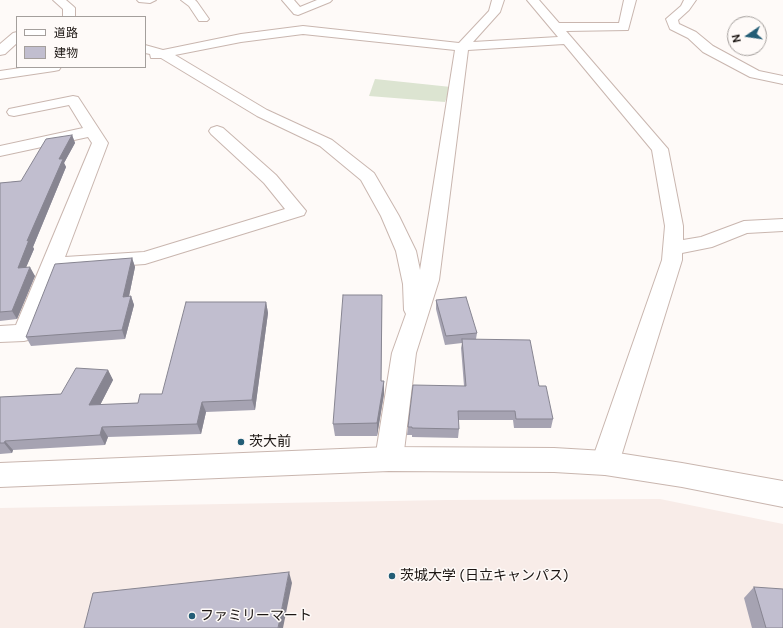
<!DOCTYPE html>
<meta charset="utf-8">
<style>
body{margin:0}
#map{position:relative;width:783px;height:628px;overflow:hidden;background:#fefaf8;font-family:"DM Sans","Noto Sans JP",sans-serif}
canvas{display:block}
.legend{position:absolute;left:16px;top:16px;width:130px;height:52px;box-sizing:border-box;background:#fefaf8;border:1px solid #a49f9c;margin:0;padding:5px 7px;list-style:none;font-size:12px;color:#1c1613}
.legend li{display:flex;align-items:center;gap:8px;height:20px}
.legend b{width:20px;border:1px solid #a49f9c}
.north{position:absolute;left:727px;top:16px;width:40px;height:40px;box-sizing:border-box;background:#fefaf8;border:1px solid #a49f9c;border-radius:50%;rotate:257deg;font-size:11px;font-weight:700;line-height:16px;text-align:center;color:#1c1613}
.north::after{content:'';display:block;margin:auto;width:14px;height:18px;background:#235d76;clip-path:polygon(50% 0,100% 100%,50% 72%,0 100%)}
</style>
<div id="map">
<canvas width="783" height="628"></canvas>
<ul class="legend">
<li><b style="height:5px;background:#fff"></b>道路</li>
<li><b style="height:11px;background:#c1becf"></b>建物</li>
</ul>
<div class="north">N</div>
</div>
<script>
const ctx = document.querySelector('canvas').getContext('2d');
ctx.lineJoin = 'round';
function fillPath(path, color) {
  ctx.fillStyle = color;
  ctx.fill(path, 'evenodd');
}
function toPath(rows) {
  const path = new Path2D();
  for (const r of rows) {
    path.moveTo(r[0], r[1]);
    for (let i = 2; i < r.length; i += 2) path.lineTo(r[i], r[i + 1]);
  }
  return path;
}
function strokePath(path, color, width, dash) {
  ctx.strokeStyle = color;
  ctx.lineWidth = width;
  ctx.lineCap = dash ? 'butt' : 'round';
  ctx.setLineDash(dash || []);
  ctx.stroke(path);
}
function drawText(font, color, halo, rows, align = 'center') {
  ctx.font = font + ' "DM Sans","Noto Sans JP",sans-serif';
  ctx.lineWidth = 3;
  ctx.setLineDash([]);
  ctx.textBaseline = 'middle';
  ctx.strokeStyle = halo;
  ctx.fillStyle = color;
  for (const [text, x, y, turn = 0] of rows) {
    ctx.save();
    ctx.translate(x, y);
    ctx.rotate((+turn || 0) * Math.PI / 180);
    ctx.textAlign = isNaN(turn) ? turn : align;
    if (halo) ctx.strokeText(text, 0, 0);
    ctx.fillText(text, 0, 0);
    ctx.restore();
  }
}
const built = toPath([
 [660,499,783,524,783,628,0,628,0,508,447,500]
]);
const green = toPath([
 [375,79,451,87,445,102,369,96]
]);
const street = toPath([
 [53,0,66,0,73,6,75,8,75,17,63,17,63,9,53,0],
 [137,0,156,0,150,3,139,2,137,0],
 [181,0,195,0,197,2,209,19,207,21,199,21,189,6,181,0],
 [282,0,294,0,300,7,317,0,332,0,330,2,298,15,294,14,282,0],
 [492,0,504,0,500,12,473,42,558,37,527,0,539,0,559,23,619,23,624,0,636,0,628,30,566,31,668,149,683,226,683,240,701,237,744,221,783,219,783,231,747,233,712,247,682,253,682,260,619,463,615,471,605,475,595,471,591,463,662,260,665,226,652,150,564,44,468,50,439,280,416,353,403,459,399,467,389,471,379,467,375,459,392,353,406,314,404,310,403,284,396,251,381,216,361,180,320,146,257,116,161,58,151,58,150,54,145,53,145,45,163,50,241,34,303,26,459,43,489,11,492,0],
 [303,34,455,50,420,270,416,251,399,216,374,173,332,140,267,110,175,55,241,42,303,34],
 [684,0,696,0,689,10,678,20,679,24,696,32,713,46,759,71,783,76,783,84,750,77,703,52,688,38,670,29,666,19,681,6,684,0],
 [17,32,17,43,5,54,0,55,0,44,13,33,17,32],
 [27,67,61,67,59,70,54,71,0,79,0,71,27,67],
 [73,96,78,97,108,143,65,257,144,252,285,209,264,183,211,134,209,131,211,128,217,126,223,128,276,175,306,211,304,215,145,264,59,270,32,339,24,341,0,342,0,326,16,325,92,143,88,137,0,156,0,146,83,128,69,105,14,116,9,115,7,112,9,109,14,108,73,96]
]);
const secondary = toPath([
 [389,447,554,448,605,451,682,463,783,481,783,507,682,487,605,475,554,472,389,471,0,487,0,463,389,447]
]);
const wall = toPath([
 [72,135,75,143,64,163,66,167,33,247,34,249,26,267,35,276,17,319,0,321,0,183,21,181],
 [132,258,135,267,129,296,131,296,134,305,125,339,31,346,26,337],
 [436,300,477,333,476,339,539,386,553,419,551,428,514,428,513,420,458,420,459,429,458,438,412,437,412,435,407,435,408,427,464,386,461,348,462,343,445,345,436,309],
 [266,302,268,313,255,410,206,412,201,434,108,437,105,445,13,450,12,453,0,454,0,397,61,394,108,370,113,380,100,405,138,403,162,394],
 [382,307,381,381,384,381,384,394,377,436,335,436,333,424],
 [754,587,783,628,752,628,744,598]
]);
const shadedWall = toPath([
 [72,135,75,143,64,163,66,167,33,247,34,249,22,277,18,268,27,241,59,159],
 [132,258,135,267,127,306,123,297],
 [30,267,35,276,17,319,12,311],
 [382,295,382,307,381,394,381,381],
 [131,296,134,305,125,339,122,330],
 [266,302,268,313,255,410,252,400],
 [108,370,113,380,95,415,89,405],
 [384,381,384,394,377,436,377,423],
 [202,402,206,412,201,434,197,424],
 [102,427,108,437,105,445,100,435],
 [5,441,13,450,12,453,4,443],
 [289,572,292,583,283,628,278,628]
]);
const building = toPath([
 [72,135,59,159,63,159,27,241,29,240,18,268,30,267,12,311,0,312,0,183,21,181,46,139,72,135],
 [132,258,123,297,131,296,122,330,26,337,55,264,132,258],
 [343,295,382,295,381,381,384,381,377,423,333,424,343,295],
 [466,297,477,333,446,336,436,300,466,297],
 [186,302,266,302,252,400,202,402,197,424,102,427,100,435,5,441,4,443,0,443,0,397,61,394,76,368,108,370,89,405,138,403,140,394,162,394,186,302],
 [462,339,530,340,539,386,546,386,553,419,516,419,515,411,458,411,459,429,412,428,412,427,408,427,413,385,466,386,462,339],
 [289,572,278,628,84,628,93,593,289,572],
 [754,587,783,589,783,628,766,628,754,587]
]);
const markers = [
 [241,442,4,"#235d76"],
 [392,576,4,"#235d76"],
 [192,616,4,"#235d76"]
];
const nearPoinames = [
 ["茨大前",249,442],
 ["茨城大学 (日立キャンパス)",400,576],
 ["ファミリーマート",200,616]
];
fillPath(built, '#f8ece8');
fillPath(green, '#dce4d1');
strokePath(street, '#c9b6af', 2);
strokePath(secondary, '#c9b6af', 2);
fillPath(street, '#fff');
fillPath(secondary, '#fff');
fillPath(wall, '#a6a3b2');
fillPath(shadedWall, '#878591');
fillPath(building, '#c1becf');
strokePath(building, '#878591', 1);
for (const [x, y, r, color] of markers) {
  const dot = new Path2D();
  dot.arc(x, y, r, 0, 2 * Math.PI);
  ctx.fillStyle = color;
  ctx.fill(dot);
  strokePath(dot, '#fefaf8', 1.5);
}
drawText('14px', '#1c1613', '#fefaf8', nearPoinames, 'left');
</script>
